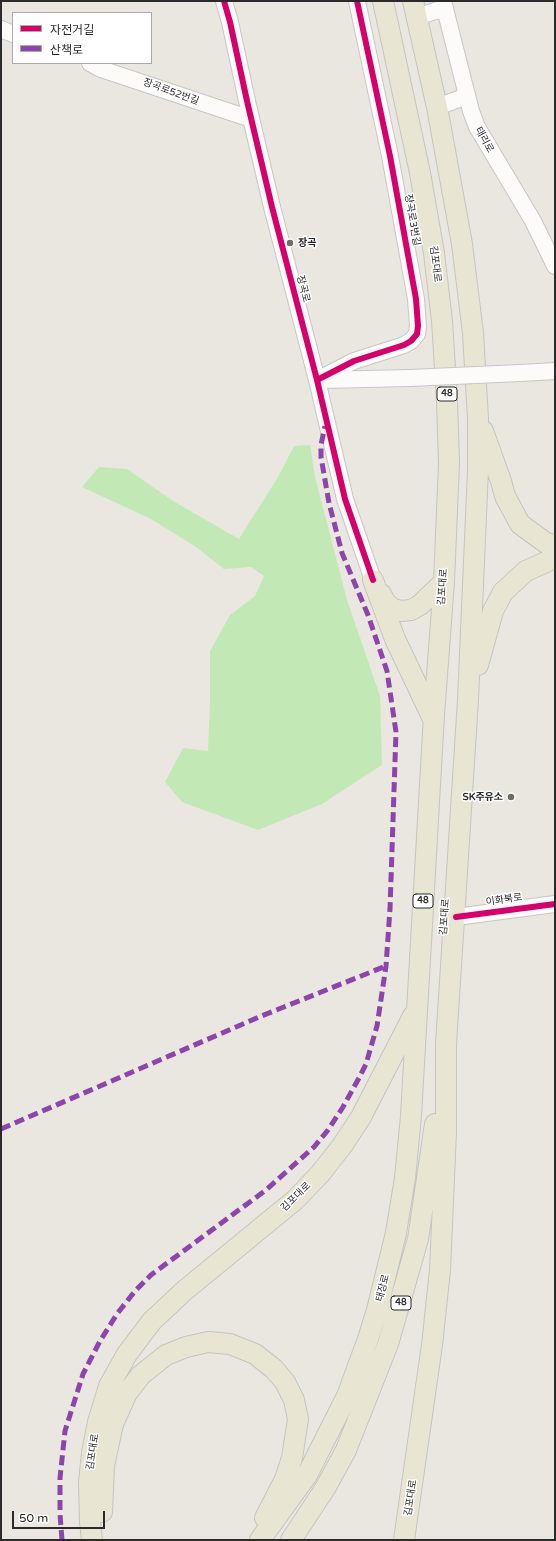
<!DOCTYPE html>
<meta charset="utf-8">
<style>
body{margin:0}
#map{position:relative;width:556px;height:1541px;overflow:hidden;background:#eae7e0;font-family:"Varela Round","Noto Sans KR",sans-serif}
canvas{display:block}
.frame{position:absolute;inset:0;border:2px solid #2b2b2b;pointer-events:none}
.legend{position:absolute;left:12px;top:12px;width:140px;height:52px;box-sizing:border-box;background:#fff;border:1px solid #aaa;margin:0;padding:5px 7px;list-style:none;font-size:12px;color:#2b2b2b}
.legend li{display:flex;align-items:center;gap:8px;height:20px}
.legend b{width:20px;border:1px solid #aaa}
.scale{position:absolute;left:12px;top:1511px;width:93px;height:18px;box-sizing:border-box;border:2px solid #2b2b2b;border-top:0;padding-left:5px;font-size:12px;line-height:14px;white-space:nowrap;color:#2b2b2b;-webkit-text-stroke:3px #fff;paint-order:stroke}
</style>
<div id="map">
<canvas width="556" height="1541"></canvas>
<div class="frame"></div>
<ul class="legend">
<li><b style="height:5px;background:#d6006c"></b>자전거길</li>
<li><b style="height:5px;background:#8e44ad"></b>산책로</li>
</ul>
<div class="scale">50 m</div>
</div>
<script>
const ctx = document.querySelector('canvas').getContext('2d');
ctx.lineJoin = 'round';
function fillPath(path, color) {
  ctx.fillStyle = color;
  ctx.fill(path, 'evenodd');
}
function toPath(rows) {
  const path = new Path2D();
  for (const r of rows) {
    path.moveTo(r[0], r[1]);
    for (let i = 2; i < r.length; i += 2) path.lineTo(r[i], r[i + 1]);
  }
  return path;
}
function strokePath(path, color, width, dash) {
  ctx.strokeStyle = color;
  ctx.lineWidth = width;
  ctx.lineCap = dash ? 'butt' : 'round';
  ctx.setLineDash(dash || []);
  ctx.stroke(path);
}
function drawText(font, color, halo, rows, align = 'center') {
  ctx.font = font + ' "Varela Round","Noto Sans KR",sans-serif';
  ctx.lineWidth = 3;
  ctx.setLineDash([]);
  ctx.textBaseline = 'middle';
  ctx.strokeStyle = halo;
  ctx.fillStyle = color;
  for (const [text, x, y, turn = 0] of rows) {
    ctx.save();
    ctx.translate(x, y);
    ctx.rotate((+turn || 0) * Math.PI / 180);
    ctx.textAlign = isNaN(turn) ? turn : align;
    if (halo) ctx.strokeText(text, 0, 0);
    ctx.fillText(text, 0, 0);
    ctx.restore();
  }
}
const green = toPath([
 [310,445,315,477,347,600,380,696,382,765,322,804,258,830,182,802,165,782,183,748,208,751,210,703,210,651,230,615,255,596,264,576,251,567,224,569,196,547,151,519,82,487,99,467,127,469,173,501,239,539,278,477,294,446]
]);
const minor = toPath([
 [224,1,230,22,247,101,272,207,317,380,345,499,373,580],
 [443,1,471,111,477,127,533,221,555,266],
 [416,17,445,8],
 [1,29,13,34],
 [90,63,101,69,251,119],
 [437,107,467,96],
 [520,373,555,371],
 [317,380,354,361,404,345,411,341,417,334,418,326,416,299,390,156,357,1],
 [321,380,410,378],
 [456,917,555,904]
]);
const major = toPath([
 [483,431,501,481,505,496,520,524,546,543,555,545],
 [373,580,395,639,433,719],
 [381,594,385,602,393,609,401,611,411,610,420,605,444,582],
 [478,665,493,611,503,592,526,571,555,558],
 [102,1512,104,1466,113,1424,127,1393,141,1375,166,1355,186,1347,208,1342,230,1344,255,1354,274,1369,285,1382,294,1400,298,1419,292,1458,285,1479,265,1518],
 [92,1540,90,1522,89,1482,92,1453,98,1422,109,1386,127,1354,152,1321,184,1291,295,1200,320,1174,342,1146,361,1117,413,1016],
 [260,1540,307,1475,347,1396,368,1339,377,1310,396,1233,405,1178,411,1116,434,715,444,582,449,463,447,400,442,321,434,253,420,173,383,1],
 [291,1540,326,1487,346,1450,388,1344,418,1239,435,1124],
 [404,1540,432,1345,440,1270,446,1132,446,1044,468,700,478,470,478,419,473,333,462,244,437,107,413,1]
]);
const minorBridge = toPath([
 [410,378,520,373]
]);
const quiet = toPath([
 [1,1129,259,1017,386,966],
 [62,1540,60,1514,60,1478,65,1431,83,1374,100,1341,117,1314,135,1291,151,1275,266,1190,314,1147,328,1130,343,1107,359,1078,366,1064,377,1026,386,966,390,909,396,732,387,671,368,615,342,553,329,503,321,457,321,445,325,426]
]);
const cycleway = toPath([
 [224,1,230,22,247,101,272,207,317,380,345,499,373,580],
 [317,380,354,361,404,345,411,341,417,334,418,326,416,299,390,156,357,1],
 [456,917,555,904]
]);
const markers = [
 [290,243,4,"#6e6d6a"],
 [511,797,4,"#6e6d6a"]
];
const shields = [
 [447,394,20],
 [423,901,20],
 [401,1303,20]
];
const shieldNames = [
 ["48",447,394],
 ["48",423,901],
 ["48",401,1303]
];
const streetNames = [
 ["장곡로52번길",171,92,20],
 ["태리로",484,140,61],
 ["장곡로3번길",412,220,80],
 ["김포대로",435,264,83],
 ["장곡로",303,289,76],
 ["김포대로",443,587,-86],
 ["이화북로",504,900,-8],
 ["김포대로",445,917,-86],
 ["김포대로",296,1197,-44],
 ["태장로",383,1288,-76],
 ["김포대로",93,1452,-81],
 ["김포대로",411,1498,-81]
];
const poiNames = [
 ["장곡",298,243],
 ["SK주유소",503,797,"right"]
];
fillPath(green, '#c2e8b6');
strokePath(minor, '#c7c6c6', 18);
strokePath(major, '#c5c4c1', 22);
strokePath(minor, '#fcfbfa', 16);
strokePath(major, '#e8e6d2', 20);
strokePath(minorBridge, '#c7c6c6', 18, []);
strokePath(minorBridge, '#fcfbfa', 16);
strokePath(quiet, '#8e44ad', 5, [10, 5]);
strokePath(cycleway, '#d6006c', 6);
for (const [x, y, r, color] of markers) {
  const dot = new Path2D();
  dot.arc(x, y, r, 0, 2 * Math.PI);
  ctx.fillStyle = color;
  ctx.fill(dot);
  strokePath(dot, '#fff', 1.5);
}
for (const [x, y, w] of shields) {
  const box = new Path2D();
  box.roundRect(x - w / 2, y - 7, w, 14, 3);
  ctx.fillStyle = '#fff';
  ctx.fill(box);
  strokePath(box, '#2b2b2b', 1);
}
drawText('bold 9px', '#2b2b2b', null, shieldNames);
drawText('10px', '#2b2b2b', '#fff', streetNames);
drawText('bold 10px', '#2b2b2b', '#fff', poiNames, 'left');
</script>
